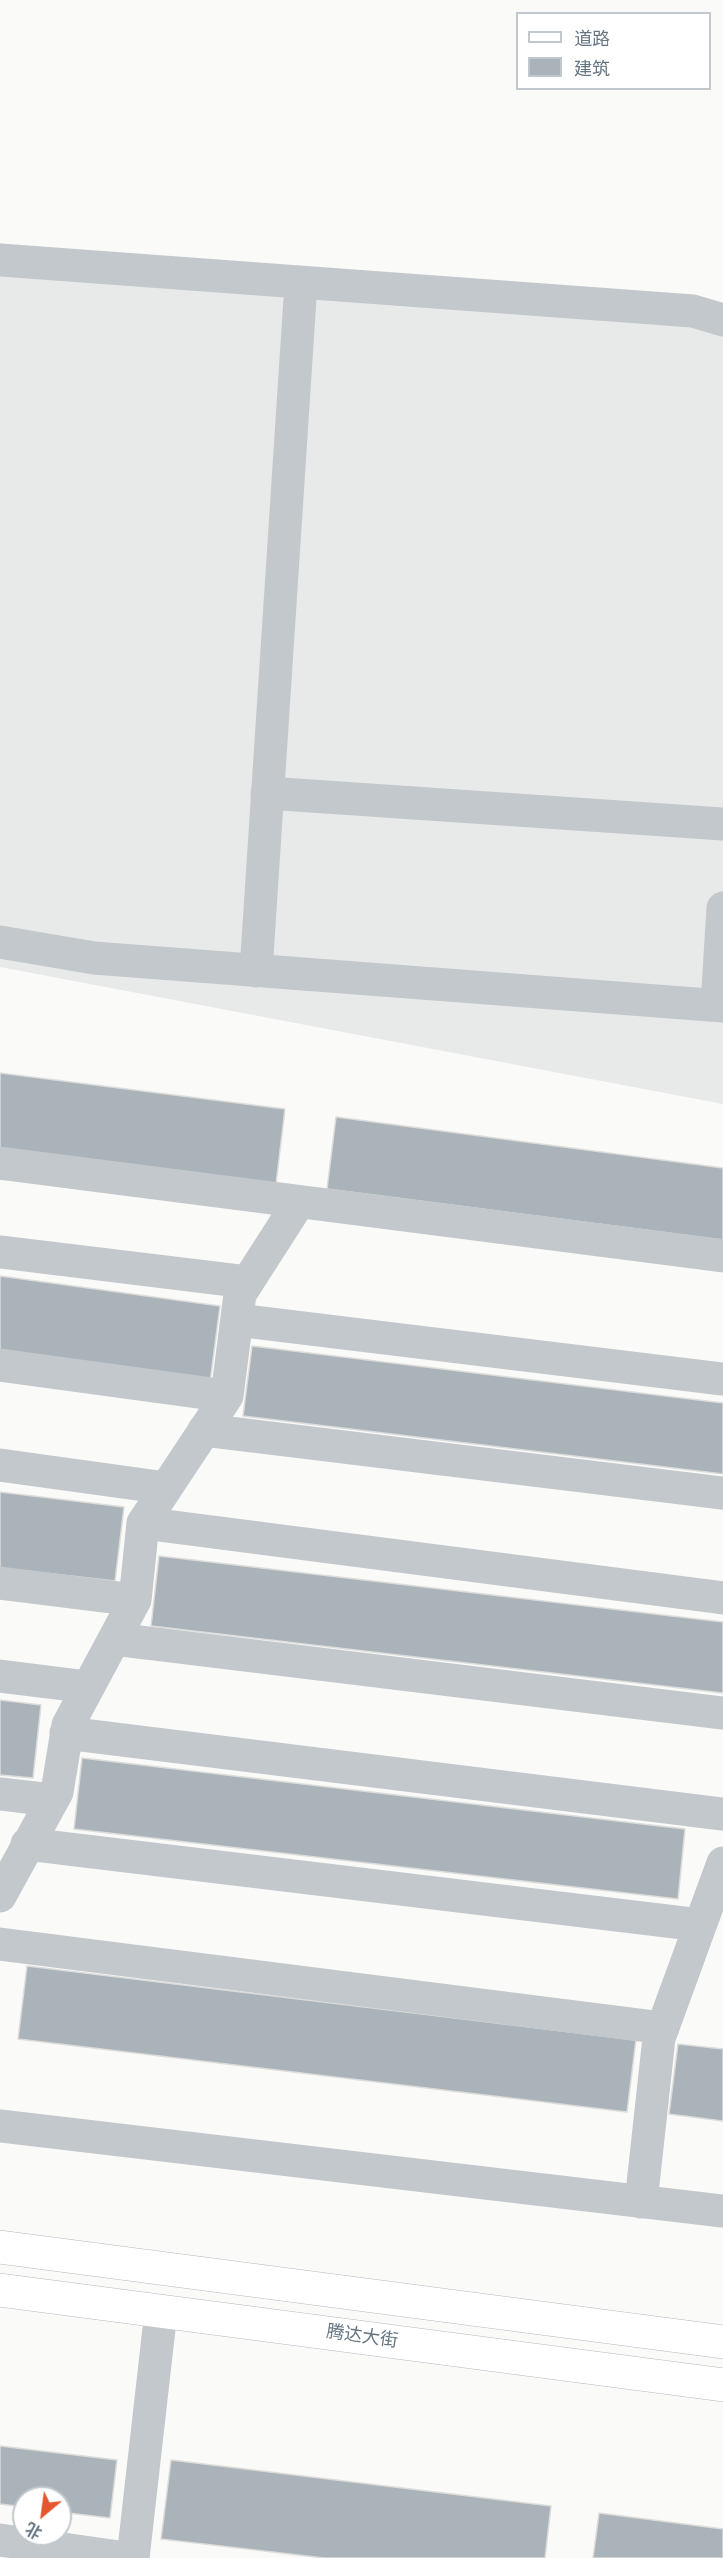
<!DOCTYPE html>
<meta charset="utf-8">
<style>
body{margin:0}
#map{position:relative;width:723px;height:2558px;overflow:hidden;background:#fafaf8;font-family:Signika,"Noto Sans SC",sans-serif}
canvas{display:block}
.legend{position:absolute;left:516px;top:12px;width:195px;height:78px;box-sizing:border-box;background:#fff;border:2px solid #c1c8cd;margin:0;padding:8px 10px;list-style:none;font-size:18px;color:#657683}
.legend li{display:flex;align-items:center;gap:12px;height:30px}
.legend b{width:30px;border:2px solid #c1c8cd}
.north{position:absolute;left:12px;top:2486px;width:60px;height:60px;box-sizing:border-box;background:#fff;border:2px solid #c1c8cd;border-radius:50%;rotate:209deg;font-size:16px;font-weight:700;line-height:24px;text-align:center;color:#657683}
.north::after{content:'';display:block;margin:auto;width:21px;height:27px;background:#e4572e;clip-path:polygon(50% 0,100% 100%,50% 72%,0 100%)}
</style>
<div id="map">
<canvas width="723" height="2558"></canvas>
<ul class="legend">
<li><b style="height:8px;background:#fff"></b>道路</li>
<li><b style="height:16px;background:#aab3b9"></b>建筑</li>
</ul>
<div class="north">北</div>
</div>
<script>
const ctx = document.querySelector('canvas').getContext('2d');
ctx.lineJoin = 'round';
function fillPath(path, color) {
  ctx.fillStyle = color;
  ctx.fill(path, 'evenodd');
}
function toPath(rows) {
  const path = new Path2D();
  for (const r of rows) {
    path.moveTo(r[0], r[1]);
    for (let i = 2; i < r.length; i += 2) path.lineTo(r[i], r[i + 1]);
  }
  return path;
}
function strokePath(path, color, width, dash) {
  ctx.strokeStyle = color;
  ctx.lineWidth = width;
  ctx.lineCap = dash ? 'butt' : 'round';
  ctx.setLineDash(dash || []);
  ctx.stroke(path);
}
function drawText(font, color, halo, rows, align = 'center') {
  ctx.font = font + ' Signika,"Noto Sans SC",sans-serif';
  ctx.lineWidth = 6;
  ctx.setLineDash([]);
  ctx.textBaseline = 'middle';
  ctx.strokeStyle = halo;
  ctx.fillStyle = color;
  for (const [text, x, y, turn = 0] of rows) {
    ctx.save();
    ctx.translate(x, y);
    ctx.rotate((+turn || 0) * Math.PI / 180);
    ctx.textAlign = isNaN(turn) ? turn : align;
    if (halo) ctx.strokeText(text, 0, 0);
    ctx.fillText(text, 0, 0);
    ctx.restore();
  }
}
const built = toPath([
 [0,248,723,306,723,1104,0,967]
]);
const building = toPath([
 [0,1073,285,1109,276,1184,0,1149,0,1073],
 [336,1117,723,1168,723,1240,327,1189,336,1117],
 [0,1276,220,1306,210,1382,0,1353,0,1276],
 [252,1346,723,1403,723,1474,243,1416,252,1346],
 [0,1492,124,1507,115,1581,0,1568,0,1492],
 [159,1556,723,1622,723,1693,151,1626,159,1556],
 [0,1700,41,1705,33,1778,0,1775,0,1700],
 [82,1758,685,1829,678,1899,74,1829,82,1758],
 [27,1966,636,2040,627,2112,18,2039,27,1966],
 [678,2044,723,2049,723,2121,669,2114,678,2044],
 [0,2446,117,2460,110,2518,60,2512,60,2498,24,2498,24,2507,0,2504,0,2446],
 [171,2460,551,2506,545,2558,324,2558,161,2539,171,2460],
 [599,2513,723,2529,723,2558,593,2558,599,2513]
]);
const minor = toPath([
 [0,260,693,311,723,320],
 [267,793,723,824],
 [0,942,94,958,723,1006],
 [256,971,301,283],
 [717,1005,723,908],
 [0,1163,723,1256],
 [0,1252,247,1282],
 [237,1320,723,1379],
 [0,1365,227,1396],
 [204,1430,723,1493],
 [0,1465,166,1488],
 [143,1523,723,1598],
 [0,1583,135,1600],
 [114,1639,723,1713],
 [0,1676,88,1687],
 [66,1733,723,1814],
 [0,1794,52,1800],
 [27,1844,700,1925],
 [0,1896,57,1792,68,1725,135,1600,143,1523,227,1396,240,1294,299,1202],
 [0,1944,663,2028],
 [0,2126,723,2211],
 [641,2202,659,2038,723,1863],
 [0,2540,126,2558],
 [133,2558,161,2311]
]);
const major = toPath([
 [0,2247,723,2342],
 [0,2290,723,2385]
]);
const streetNames = [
 ["腾达大街",362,2337,8]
];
fillPath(built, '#e8e9e9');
fillPath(building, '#aab3b9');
strokePath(building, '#dcdcda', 1.5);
strokePath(major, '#b5babe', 34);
strokePath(minor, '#c3c8cc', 33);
strokePath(major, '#fff', 33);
drawText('18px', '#657683', '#fff', streetNames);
</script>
